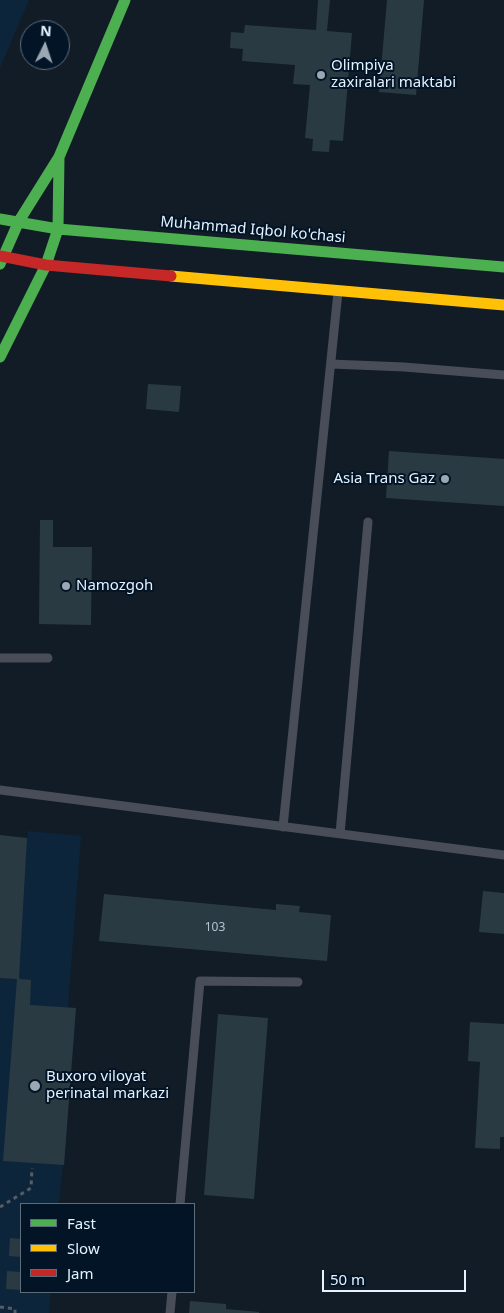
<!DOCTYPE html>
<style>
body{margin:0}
#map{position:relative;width:504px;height:1313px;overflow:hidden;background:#111c27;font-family:"Noto Sans",sans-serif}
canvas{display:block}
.legend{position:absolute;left:20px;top:1203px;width:175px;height:90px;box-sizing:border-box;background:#021425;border:1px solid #5d6d7c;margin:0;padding:6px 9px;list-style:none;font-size:15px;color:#e5f2ff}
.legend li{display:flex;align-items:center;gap:10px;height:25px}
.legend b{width:25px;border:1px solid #5d6d7c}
.north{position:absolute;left:20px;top:20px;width:50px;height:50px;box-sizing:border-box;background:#021425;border:1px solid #5d6d7c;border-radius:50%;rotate:4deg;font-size:14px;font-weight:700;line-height:20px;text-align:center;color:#e5f2ff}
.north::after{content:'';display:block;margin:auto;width:18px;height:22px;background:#9ba7b3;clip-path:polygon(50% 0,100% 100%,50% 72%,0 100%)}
.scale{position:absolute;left:322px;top:1270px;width:144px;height:22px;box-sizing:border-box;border:2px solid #e5f2ff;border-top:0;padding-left:6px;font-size:15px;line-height:18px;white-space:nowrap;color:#e5f2ff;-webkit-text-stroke:4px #021425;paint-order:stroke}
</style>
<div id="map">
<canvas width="504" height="1313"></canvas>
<ul class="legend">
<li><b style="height:6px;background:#4caf50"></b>Fast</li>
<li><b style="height:6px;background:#ffc107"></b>Slow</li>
<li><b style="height:6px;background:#c62828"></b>Jam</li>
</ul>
<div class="north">N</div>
<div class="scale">50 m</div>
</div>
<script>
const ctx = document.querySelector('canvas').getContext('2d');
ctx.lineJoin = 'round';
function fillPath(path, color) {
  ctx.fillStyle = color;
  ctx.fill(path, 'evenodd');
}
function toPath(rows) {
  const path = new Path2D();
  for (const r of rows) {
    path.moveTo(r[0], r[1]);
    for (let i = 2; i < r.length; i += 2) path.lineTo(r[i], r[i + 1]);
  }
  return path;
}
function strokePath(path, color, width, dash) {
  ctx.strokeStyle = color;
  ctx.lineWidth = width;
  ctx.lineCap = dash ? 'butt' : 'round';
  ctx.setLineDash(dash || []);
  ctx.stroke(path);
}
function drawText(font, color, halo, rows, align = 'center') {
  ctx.font = font + ' "Noto Sans",sans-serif';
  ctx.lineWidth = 4;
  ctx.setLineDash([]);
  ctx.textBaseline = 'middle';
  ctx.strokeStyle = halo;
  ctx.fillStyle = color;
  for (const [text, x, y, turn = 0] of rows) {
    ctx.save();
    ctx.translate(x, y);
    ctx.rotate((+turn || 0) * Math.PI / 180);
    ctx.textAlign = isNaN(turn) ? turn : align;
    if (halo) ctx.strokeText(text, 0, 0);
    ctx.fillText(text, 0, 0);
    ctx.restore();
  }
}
const built = toPath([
 [0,0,29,0,0,68],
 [28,831,81,836,68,1007,76,1008,64,1165,63,1165,59,1204,21,1204,21,1292,51,1292,49,1313,0,1313,0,835,27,838]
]);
const building = toPath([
 [318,0,330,0,327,31,352,33,343,141,330,140,329,152,312,151,313,139,305,138,310,85,293,84,295,65,242,61,243,49,230,48,231,32,244,33,245,25,316,30],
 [387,0,424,0,416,95,379,92],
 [148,384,181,386,179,412,146,409],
 [389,451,504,459,504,506,386,498],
 [40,520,53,520,53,547,92,547,91,625,39,624],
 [0,835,27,838,19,977,20,979,31,980,30,1005,76,1008,64,1165,3,1161,17,979,0,978],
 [483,891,504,893,504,934,479,932],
 [104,894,276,910,276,904,300,906,299,912,331,915,327,961,99,941],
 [218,1014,268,1018,254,1199,204,1195],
 [470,1022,504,1024,504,1137,500,1137,500,1149,475,1148,480,1062,468,1061],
 [10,1238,21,1239,21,1257,9,1256],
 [7,1271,21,1272,21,1290,6,1289],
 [190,1301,226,1304,226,1309,259,1312,259,1313,189,1313]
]);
const path = toPath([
 [0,1207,31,1188,32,1168],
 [0,1307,15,1309,15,1313]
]);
const lane = toPath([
 [331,364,404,367,504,375],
 [0,658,48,658],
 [0,790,504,855],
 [283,827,338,292],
 [340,834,368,522],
 [180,1204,200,981,298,982],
 [170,1313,172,1292]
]);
const fast = toPath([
 [0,219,58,229,504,267],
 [0,264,19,221,59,157,125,0],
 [0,357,46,265,58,229,59,157]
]);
const slow = toPath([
 [171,276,504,305]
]);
const jam = toPath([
 [0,256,46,265,171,276]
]);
const markers = [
 [321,75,5,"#9ba7b3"],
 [445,479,5,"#9ba7b3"],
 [66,586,5,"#9ba7b3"],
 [35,1086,6,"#9ba7b3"]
];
const numberNames = [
 ["103",215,928]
];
const poiNames = [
 ["Olimpiya",331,66],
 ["zaxiralari maktabi",331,83],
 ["Asia Trans Gaz",435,479,"right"],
 ["Namozgoh",76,586],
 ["Buxoro viloyat",46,1077],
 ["perinatal markazi",46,1094]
];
const streetNames = [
 ["Muhammad Iqbol ko'chasi",253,230,5]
];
fillPath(built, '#0d253a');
fillPath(building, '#2a3a43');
strokePath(path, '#565c64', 3, [4, 4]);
strokePath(lane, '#484d57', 9);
strokePath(fast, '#4caf50', 11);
strokePath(slow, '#ffc107', 11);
strokePath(jam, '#c62828', 11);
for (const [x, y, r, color] of markers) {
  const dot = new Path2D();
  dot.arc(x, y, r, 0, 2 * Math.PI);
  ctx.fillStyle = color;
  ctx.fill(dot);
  strokePath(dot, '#021425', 2);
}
drawText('12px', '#b6c4d0', null, numberNames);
drawText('15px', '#e5f2ff', '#021425', poiNames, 'left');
drawText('15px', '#e5f2ff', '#021425', streetNames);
</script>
